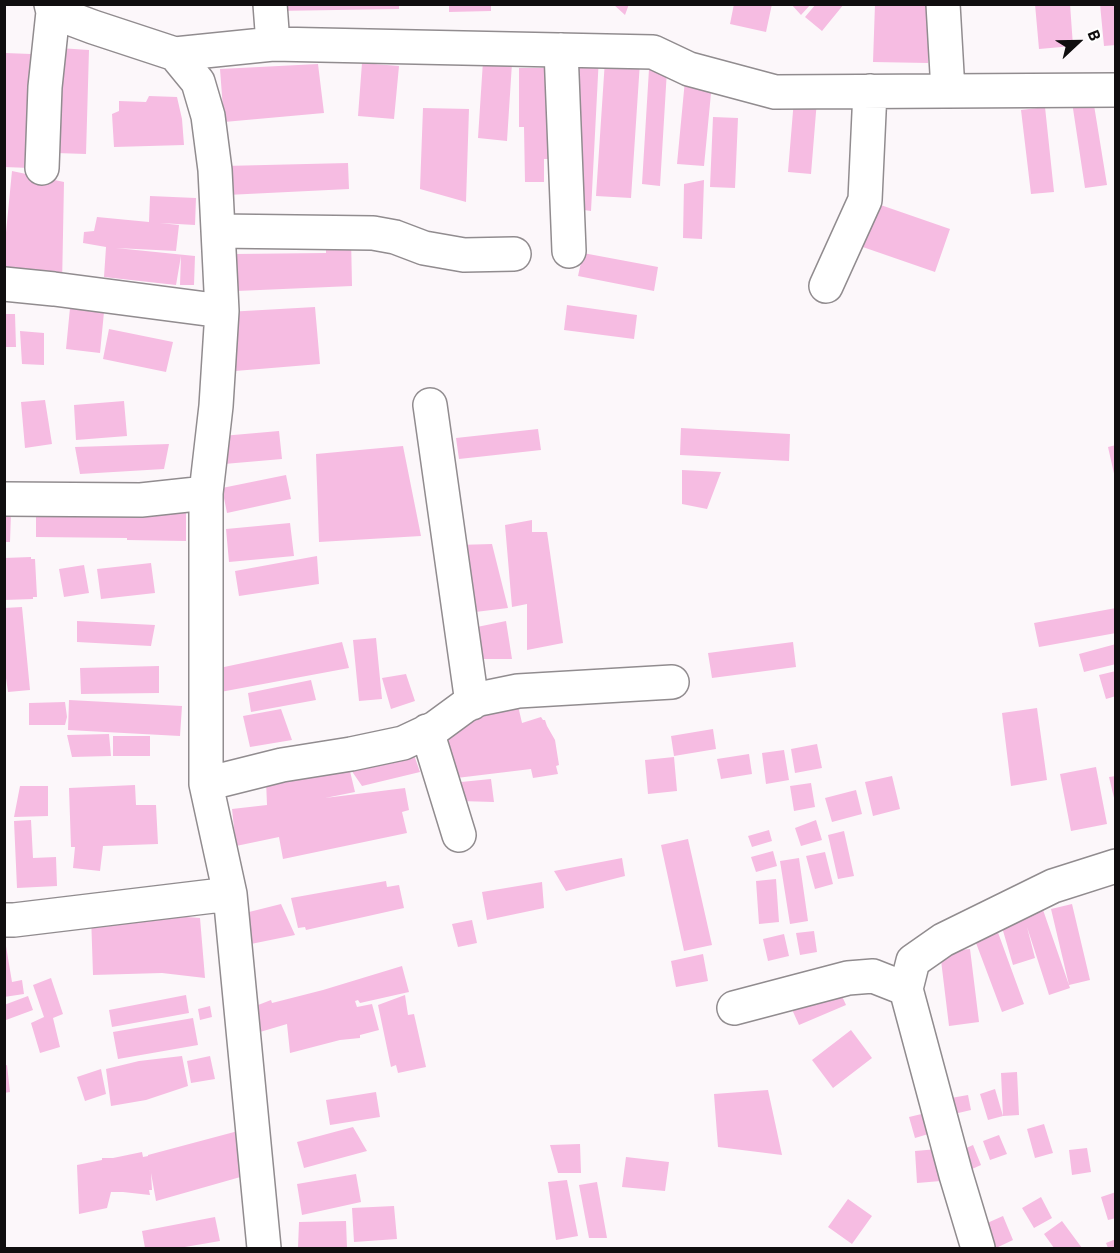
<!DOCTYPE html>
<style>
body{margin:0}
#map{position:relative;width:1120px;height:1253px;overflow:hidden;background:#fcf7fa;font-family:Barlow,sans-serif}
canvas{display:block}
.frame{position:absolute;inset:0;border:6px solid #100e0f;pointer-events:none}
.north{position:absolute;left:1048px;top:12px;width:60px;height:60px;-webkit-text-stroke:4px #fff;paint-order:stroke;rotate:68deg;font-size:16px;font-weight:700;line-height:24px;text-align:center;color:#100e0f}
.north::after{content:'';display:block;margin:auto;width:21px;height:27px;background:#100e0f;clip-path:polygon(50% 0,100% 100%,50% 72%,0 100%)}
</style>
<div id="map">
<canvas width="1120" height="1253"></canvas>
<div class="frame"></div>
<div class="north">B</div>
</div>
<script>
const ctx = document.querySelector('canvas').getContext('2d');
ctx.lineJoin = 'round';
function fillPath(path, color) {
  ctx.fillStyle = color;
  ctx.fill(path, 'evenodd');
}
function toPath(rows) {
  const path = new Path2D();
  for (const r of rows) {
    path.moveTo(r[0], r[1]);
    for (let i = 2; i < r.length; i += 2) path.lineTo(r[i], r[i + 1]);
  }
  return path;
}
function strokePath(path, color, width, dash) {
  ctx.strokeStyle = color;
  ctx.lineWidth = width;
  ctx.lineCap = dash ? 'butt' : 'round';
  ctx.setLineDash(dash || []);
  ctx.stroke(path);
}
const building = toPath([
 [274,4,399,4,399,9,274,11],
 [449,4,491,4,491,11,449,12],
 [613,4,629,4,625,15],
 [734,4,772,4,766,32,730,24],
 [791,4,811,4,801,15],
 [816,4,844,4,822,31,805,17],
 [875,4,929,4,928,63,873,62],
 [1035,4,1070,4,1073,46,1039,49],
 [1100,4,1116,4,1116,45,1104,46],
 [59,48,89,50,86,154,56,153],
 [5,53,31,54,30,168,4,167],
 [599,56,591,211,570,208,578,57],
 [605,60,640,62,631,198,596,196],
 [483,61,512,63,507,141,478,138],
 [362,63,399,66,394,119,358,116],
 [318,64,324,113,224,122,220,69],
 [519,68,552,68,560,159,544,159,544,182,525,182,524,127,519,127],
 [649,69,667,70,660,186,642,184],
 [685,80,712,83,704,166,677,164],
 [149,96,177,97,182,119,184,145,114,147,112,114,119,111,119,101,146,102],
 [794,99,817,100,811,174,788,172],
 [1093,99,1107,185,1085,188,1072,102],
 [1045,107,1054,192,1031,194,1021,110],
 [423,108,469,109,466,202,420,189],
 [713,117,738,118,735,188,710,187],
 [348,163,349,189,227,195,224,166],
 [12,171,64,182,62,286,4,281,4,253],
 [704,180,702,239,683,238,684,184],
 [150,196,196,198,195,225,160,223,179,225,176,251,116,248,195,256,194,285,180,285,181,256,176,285,104,277,106,247,83,243,84,232,94,231,97,217,149,222],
 [872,202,950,229,935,272,857,245],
 [351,237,352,286,237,291,235,254,326,253,326,239],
 [583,253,658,267,654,291,578,276],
 [567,305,637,315,634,339,564,330],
 [315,307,320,364,235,371,227,312],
 [70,308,104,312,100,353,66,349],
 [4,314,15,314,16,347,4,347],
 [109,329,173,342,166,372,103,359],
 [20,331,44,333,44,365,22,364],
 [45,400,52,444,25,448,21,402],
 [124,401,127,436,76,440,74,405],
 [681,428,790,434,789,461,680,455],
 [538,429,541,450,459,459,456,438],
 [279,431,282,459,224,464,222,436],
 [169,444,164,469,80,474,75,447],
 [1116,445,1116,478,1115,478,1108,447],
 [403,446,421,536,319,542,316,454],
 [682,470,721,472,707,509,682,504],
 [286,475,291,499,227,513,222,488],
 [186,507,186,541,127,540,127,538,36,537,36,509],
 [4,512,11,513,10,542,4,542],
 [532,520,532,532,547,532,563,643,527,650,527,604,512,607,505,525],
 [290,523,294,556,229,562,226,529],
 [492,544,508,608,467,613,457,545],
 [317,556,319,584,239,596,235,571],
 [31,557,31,559,35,559,37,597,33,597,33,599,4,600,4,558],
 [151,563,155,593,101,599,97,569],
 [84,565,89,593,64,597,59,569],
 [22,607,30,690,8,692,4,664,4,608],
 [1116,608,1116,633,1039,647,1034,623],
 [77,621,155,625,151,646,77,642],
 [506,621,512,659,480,659,477,627],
 [376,638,382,699,359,701,353,640],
 [342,642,349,668,215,693,210,670],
 [793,642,796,667,712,678,708,653],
 [1116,644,1116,664,1084,672,1079,654],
 [159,666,159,693,81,694,80,668],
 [1116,671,1116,696,1106,699,1099,675],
 [406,674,415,701,391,709,382,678],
 [311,680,316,700,251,712,248,693],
 [516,697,522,723,541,717,543,720,545,720,547,726,555,740,559,765,556,766,558,774,533,778,531,769,440,780,431,712],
 [69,700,182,706,180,736,68,730],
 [65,702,67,717,65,725,29,725,29,703],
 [1037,708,1047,780,1011,786,1002,713],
 [281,709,292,740,250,747,243,716],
 [713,729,716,749,674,756,671,736],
 [109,734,111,756,72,757,67,735],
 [113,736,150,736,150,756,113,756],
 [817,744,822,768,795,773,791,749],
 [784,750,789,780,766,784,762,753],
 [749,754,752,774,721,779,717,759],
 [414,755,420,772,362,786,349,767],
 [674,757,677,791,648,794,645,760],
 [349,767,355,792,325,798,405,788,409,810,402,812,407,833,283,859,279,837,236,846,232,809,267,805,266,780],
 [1096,767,1107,824,1071,831,1060,774],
 [892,776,900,809,873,816,865,782],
 [1116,776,1116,802,1115,802,1109,777],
 [491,779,494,802,460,801,461,782],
 [811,783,815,807,794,811,790,786],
 [135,785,136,805,156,805,158,844,103,846,100,871,73,868,75,847,71,847,69,788],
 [20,786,48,786,48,816,14,817],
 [856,790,862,814,832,822,825,798],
 [31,820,33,858,56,857,57,886,17,888,14,821],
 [816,820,822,840,801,846,795,828],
 [769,830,772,841,752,847,748,836],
 [844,831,854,876,838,879,828,835],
 [688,839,712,945,684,951,661,845],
 [773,851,777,866,756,872,751,857],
 [825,852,833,884,815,889,806,856],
 [622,858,625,876,566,891,554,871],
 [799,858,808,921,790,924,780,861],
 [776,879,779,922,759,924,756,881],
 [386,881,387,887,399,885,404,908,306,930,305,927,298,928,291,898],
 [542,882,544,908,487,920,482,892],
 [281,904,295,935,246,945,241,914],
 [1041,904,1070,988,1049,995,1027,927,1035,958,1013,965,999,917],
 [1072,904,1090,980,1069,985,1051,909],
 [91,915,161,915,200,918,205,978,162,973,93,975],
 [472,920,477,943,458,947,452,924],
 [996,927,1024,1004,1002,1012,973,935],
 [814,931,817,952,800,955,796,933],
 [784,934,789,956,768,961,763,939],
 [4,946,6,946,12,982,22,980,24,994,4,997],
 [970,949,979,1022,949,1026,940,952],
 [703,954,708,981,676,987,671,961],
 [402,966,409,992,360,1003,358,1000,355,1001,357,1007,372,1004,379,1030,360,1035,360,1038,340,1040,290,1053,287,1024,260,1032,253,1007,271,1000,272,1003,323,990],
 [51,978,63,1014,53,1018,60,1047,40,1053,31,1023,44,1017,33,985],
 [837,985,846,1005,799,1025,790,1005],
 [186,995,189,1013,112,1027,109,1010],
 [405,995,408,1015,414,1014,426,1067,398,1073,396,1065,391,1067,378,1005],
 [28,996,33,1010,6,1020,4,1017,4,1005],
 [210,1006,212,1017,200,1020,198,1009],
 [193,1018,198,1045,118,1059,113,1032],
 [851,1030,872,1058,833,1088,812,1060],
 [182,1056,188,1086,146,1100,111,1106,106,1069,139,1061],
 [210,1056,215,1079,191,1083,187,1061],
 [7,1065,10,1092,4,1093,4,1066],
 [101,1069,106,1094,85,1101,77,1077],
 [1017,1072,1019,1115,1003,1116,1001,1073],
 [995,1089,1003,1116,988,1120,980,1094],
 [768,1090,782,1155,718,1147,714,1094],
 [376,1092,380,1117,330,1125,326,1100],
 [968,1095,971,1110,954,1114,951,1098],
 [930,1112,935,1132,915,1138,909,1117],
 [1044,1124,1053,1153,1035,1158,1027,1129],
 [353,1127,367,1151,304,1168,297,1142],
 [238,1131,244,1176,156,1201,151,1173,152,1190,149,1190,150,1195,123,1192,111,1192,107,1208,79,1214,77,1165,102,1160,102,1158,113,1158,142,1152,143,1157,148,1156,148,1155],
 [999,1135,1007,1154,990,1160,983,1141],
 [580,1144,581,1173,558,1173,550,1145],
 [973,1145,981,1165,972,1169,964,1149],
 [1087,1148,1091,1172,1072,1175,1069,1150],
 [938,1149,941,1181,917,1183,915,1151],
 [626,1157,669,1162,665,1191,622,1187],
 [356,1174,361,1202,302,1215,297,1184],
 [567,1180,578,1236,556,1240,548,1182],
 [597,1182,607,1238,589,1238,579,1185],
 [1116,1192,1116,1218,1108,1220,1101,1197],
 [1041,1197,1052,1218,1034,1228,1022,1208],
 [848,1199,872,1216,852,1244,828,1227],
 [394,1206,397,1239,354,1242,352,1208],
 [1003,1216,1013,1240,996,1248,985,1224],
 [215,1217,220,1241,179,1248,145,1248,142,1231],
 [346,1221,347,1248,298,1248,299,1222],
 [1062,1221,1082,1248,1054,1248,1044,1234],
 [1116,1239,1116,1248,1108,1248,1106,1243]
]);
const minor = toPath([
 [51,4,53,12,93,27,175,54,198,82,208,116,215,170,222,311,216,406,206,493,206,784,230,894,264,1248],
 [270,4,273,44],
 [943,4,948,91],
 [561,50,569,251],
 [175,54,273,44,653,52,689,69,775,92,1116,90],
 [42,168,45,87,53,12],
 [218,231,373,233,395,237,424,248,464,255,514,254],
 [4,284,54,289,222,311],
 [826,286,865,200,870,91],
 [430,405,472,703],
 [4,499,141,500,206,493],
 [427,731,459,835],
 [206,784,282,765,351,754,403,743,435,728,465,706,479,699,518,691,672,682],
 [4,920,14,920,230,894],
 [734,1008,848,978,873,976,906,989],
 [978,1248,956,1175,906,989,913,961,943,940,1053,886,1116,866]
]);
fillPath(building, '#f6bce2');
strokePath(minor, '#918c8f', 36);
strokePath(minor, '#fff', 33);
</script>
